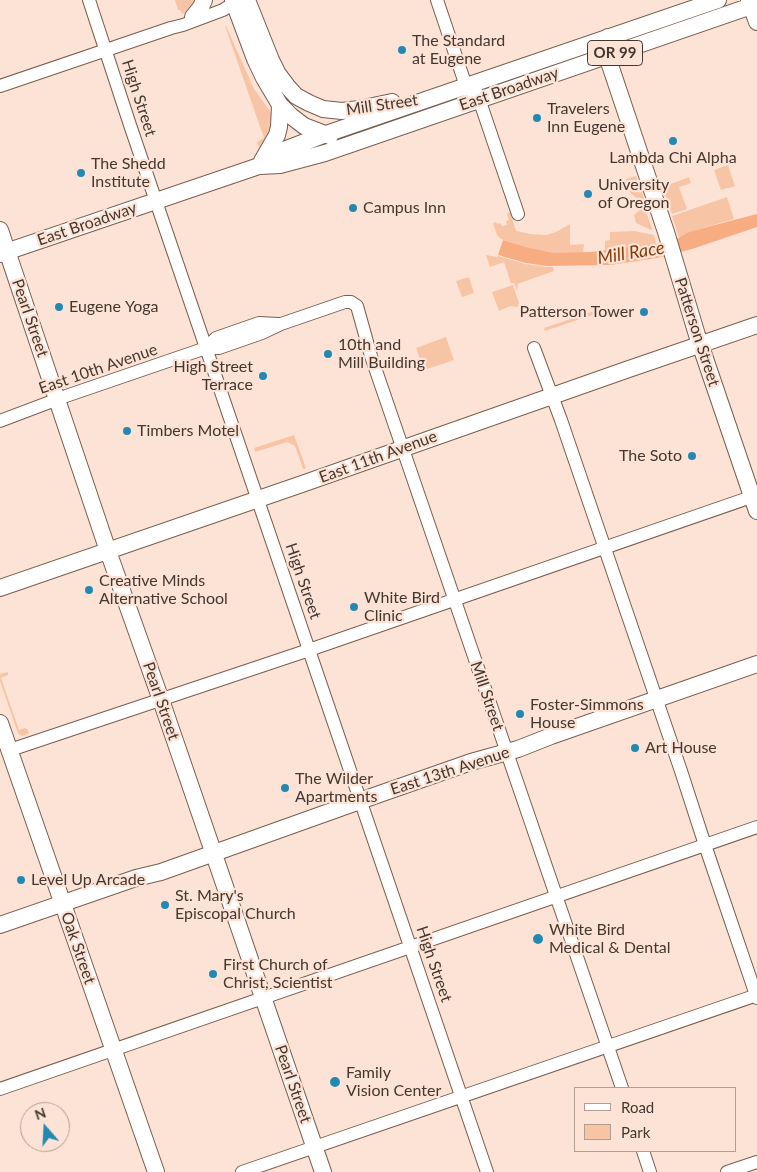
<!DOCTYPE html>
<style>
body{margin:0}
#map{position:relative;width:757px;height:1172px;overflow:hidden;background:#fde3d5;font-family:Lato,sans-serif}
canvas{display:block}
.legend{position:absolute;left:574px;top:1087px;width:162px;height:65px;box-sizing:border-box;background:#fde3d5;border:1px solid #b39e93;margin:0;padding:6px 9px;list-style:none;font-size:15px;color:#443730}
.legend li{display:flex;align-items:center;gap:10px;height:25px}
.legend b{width:25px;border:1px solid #b39e93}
.north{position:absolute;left:20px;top:1102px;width:50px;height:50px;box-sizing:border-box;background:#fde3d5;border:1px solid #b39e93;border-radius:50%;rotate:341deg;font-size:14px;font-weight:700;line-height:20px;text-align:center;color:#443730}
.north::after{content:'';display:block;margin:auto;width:18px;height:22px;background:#2389b2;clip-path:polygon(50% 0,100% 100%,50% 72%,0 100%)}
</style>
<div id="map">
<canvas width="757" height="1172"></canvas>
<ul class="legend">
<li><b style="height:6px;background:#fff"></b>Road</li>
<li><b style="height:14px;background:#f8c4a6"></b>Park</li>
</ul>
<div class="north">N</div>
</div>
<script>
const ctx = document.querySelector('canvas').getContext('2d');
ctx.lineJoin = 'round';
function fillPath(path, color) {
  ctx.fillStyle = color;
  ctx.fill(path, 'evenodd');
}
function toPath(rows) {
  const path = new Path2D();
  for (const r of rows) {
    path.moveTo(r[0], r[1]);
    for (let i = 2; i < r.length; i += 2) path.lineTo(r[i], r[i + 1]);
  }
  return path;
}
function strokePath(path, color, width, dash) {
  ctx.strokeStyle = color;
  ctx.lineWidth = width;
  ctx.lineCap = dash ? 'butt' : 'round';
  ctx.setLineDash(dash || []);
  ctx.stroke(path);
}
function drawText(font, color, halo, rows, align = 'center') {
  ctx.font = font + ' Lato,sans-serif';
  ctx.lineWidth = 4.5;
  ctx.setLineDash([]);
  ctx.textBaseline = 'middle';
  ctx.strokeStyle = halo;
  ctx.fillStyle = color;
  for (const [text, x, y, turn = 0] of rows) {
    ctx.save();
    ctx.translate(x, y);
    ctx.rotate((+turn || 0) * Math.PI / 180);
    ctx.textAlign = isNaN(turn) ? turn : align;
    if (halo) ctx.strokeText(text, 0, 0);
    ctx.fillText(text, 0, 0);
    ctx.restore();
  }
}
const green = toPath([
 [175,0,199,0,191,10,182,14,180,10,178,10],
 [225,26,226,26,254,89,270,111,272,117,271,130,264,143,259,147,257,142,264,138],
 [728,165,735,186,721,190,714,170],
 [636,176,644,198,640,200,631,194,626,179],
 [689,177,691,183,679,187,687,209,672,214,661,183,669,181,671,184],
 [727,197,734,219,696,230,679,238,672,216],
 [644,206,652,229,651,230,636,223,634,215],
 [510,212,512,213,511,215,516,231,531,234,546,235,556,232,570,224,570,245,584,244,583,253,554,253,525,247,501,239,497,235,493,223,496,222,497,224,500,223,502,226,507,225,506,221,509,220,507,214],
 [634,231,654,235,656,244,605,251,605,241,610,240,610,232],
 [486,255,497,257,498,256,525,264,545,267,553,267,554,271,520,283,518,284,517,290,514,283,511,283,504,262,490,267],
 [469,277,474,293,462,297,456,281],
 [513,285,519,303,518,307,510,306,499,311,492,292],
 [603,308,604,311,545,331,544,328],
 [446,337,454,360,424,370,416,348],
 [294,435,306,468,303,469,295,446,287,442,255,452,254,448],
 [8,672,8,675,1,678,19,730,25,728,28,730,29,733,22,736,20,735,18,733,0,681,0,674]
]);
const water = toPath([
 [757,214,757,227,692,249,657,258,610,265,547,266,526,263,498,255,503,240,526,247,554,253,591,252,656,244,679,238,687,233,696,230]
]);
const minor = toPath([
 [89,0,130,125,487,1172],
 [437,0,469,95],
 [0,86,171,28,183,25,223,10,234,3],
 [477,93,518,214],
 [206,348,216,338,259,323,279,324],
 [534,348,561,420,681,771,705,845,757,998],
 [0,421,66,396,206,348,219,348,262,333,281,324,345,302,351,302,357,306,371,356,622,1088],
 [10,750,309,650,757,495],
 [0,1089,757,827],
 [643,1151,650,1172],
 [242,1172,757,995],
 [727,1172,757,1162]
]);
const major = toPath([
 [233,0,255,59,264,78,280,105,291,116,304,126,330,136],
 [247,0,271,60,278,74,287,86,296,96,309,103,323,109,342,111,359,109,392,102],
 [749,0,757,22],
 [193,17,201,7,204,0],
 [608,37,607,56,666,232,697,335,757,511],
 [262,161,277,135,279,127,280,105],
 [259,166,276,153,326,134,718,0],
 [0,230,108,551,161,700,323,1172],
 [0,254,259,166,280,165,325,153,757,4],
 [0,588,302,484,626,370,757,325],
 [0,723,156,1172],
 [0,925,136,878,161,872,371,797,471,762,518,749,551,736,757,664]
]);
const markers = [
 [402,50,5,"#2389b2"],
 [537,118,5,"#2389b2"],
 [673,141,5,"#2389b2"],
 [81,173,5,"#2389b2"],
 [588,194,5,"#2389b2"],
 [353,208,5,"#2389b2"],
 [59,307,5,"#2389b2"],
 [644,312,5,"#2389b2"],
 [328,354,5,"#2389b2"],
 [263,376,5,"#2389b2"],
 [127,431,5,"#2389b2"],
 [692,456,5,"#2389b2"],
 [89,590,5,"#2389b2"],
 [354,607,5,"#2389b2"],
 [520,714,5,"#2389b2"],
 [635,748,5,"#2389b2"],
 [285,788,5,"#2389b2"],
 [21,880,5,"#2389b2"],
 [165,905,5,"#2389b2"],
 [538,939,6,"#2389b2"],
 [213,974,5,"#2389b2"],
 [335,1082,6,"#2389b2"]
];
const shields = [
 [615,53,55]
];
const shieldNames = [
 ["OR 99",615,53]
];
const poiNames = [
 ["The Standard",412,41],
 ["at Eugene",412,59],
 ["Travelers",547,109],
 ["Inn Eugene",547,127],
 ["Lambda Chi Alpha",673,158,"center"],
 ["The Shedd",91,164],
 ["Institute",91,182],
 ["University",598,185],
 ["of Oregon",598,203],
 ["Campus Inn",363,208],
 ["Eugene Yoga",69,307],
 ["Patterson Tower",634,312,"right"],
 ["10th and",338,345],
 ["Mill Building",338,363],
 ["High Street",253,367,"right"],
 ["Terrace",253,385,"right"],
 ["Timbers Motel",137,431],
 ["The Soto",682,456,"right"],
 ["Creative Minds",99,581],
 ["Alternative School",99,599],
 ["White Bird",364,598],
 ["Clinic",364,616],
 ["Foster-Simmons",530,705],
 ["House",530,723],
 ["Art House",645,748],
 ["The Wilder",295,779],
 ["Apartments",295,797],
 ["Level Up Arcade",31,880],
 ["St. Mary's",175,896],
 ["Episcopal Church",175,914],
 ["White Bird",549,930],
 ["Medical & Dental",549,948],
 ["First Church of",223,965],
 ["Christ, Scientist",223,983],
 ["Family",346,1073],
 ["Vision Center",346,1091]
];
const streetNames = [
 ["East Broadway",509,89,-19],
 ["High Street",139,98,72],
 ["Mill Street",382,105,-8],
 ["East Broadway",87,224,-19],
 ["Pearl Street",30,318,71],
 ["Patterson Street",697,332,72],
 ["East 10th Avenue",98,369,-19],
 ["East 11th Avenue",378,457,-20],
 ["High Street",303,581,71],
 ["Mill Street",487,696,71],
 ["Pearl Street",161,701,71],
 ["East 13th Avenue",450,771,-18],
 ["Oak Street",78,948,71],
 ["High Street",434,964,71],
 ["Pearl Street",293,1084,71]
];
const waterNames = [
 ["Mill Race",631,253,-9]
];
fillPath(green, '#f8c4a6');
fillPath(water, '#f8ac81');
strokePath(minor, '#795e4f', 14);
strokePath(major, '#795e4f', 18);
strokePath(minor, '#fff', 12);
strokePath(major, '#fff', 16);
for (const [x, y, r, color] of markers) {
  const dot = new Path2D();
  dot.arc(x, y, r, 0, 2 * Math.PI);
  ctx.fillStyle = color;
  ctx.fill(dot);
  strokePath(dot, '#fde3d5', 2);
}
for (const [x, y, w] of shields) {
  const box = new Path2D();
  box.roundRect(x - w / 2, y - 12.5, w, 25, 4);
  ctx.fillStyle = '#fde3d5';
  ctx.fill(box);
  strokePath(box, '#443730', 1);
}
drawText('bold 15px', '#443730', null, shieldNames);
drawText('16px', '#443730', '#fde3d5', poiNames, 'left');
drawText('16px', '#443730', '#fde3d5', streetNames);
drawText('italic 18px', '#813e0d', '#fde3d5', waterNames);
</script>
